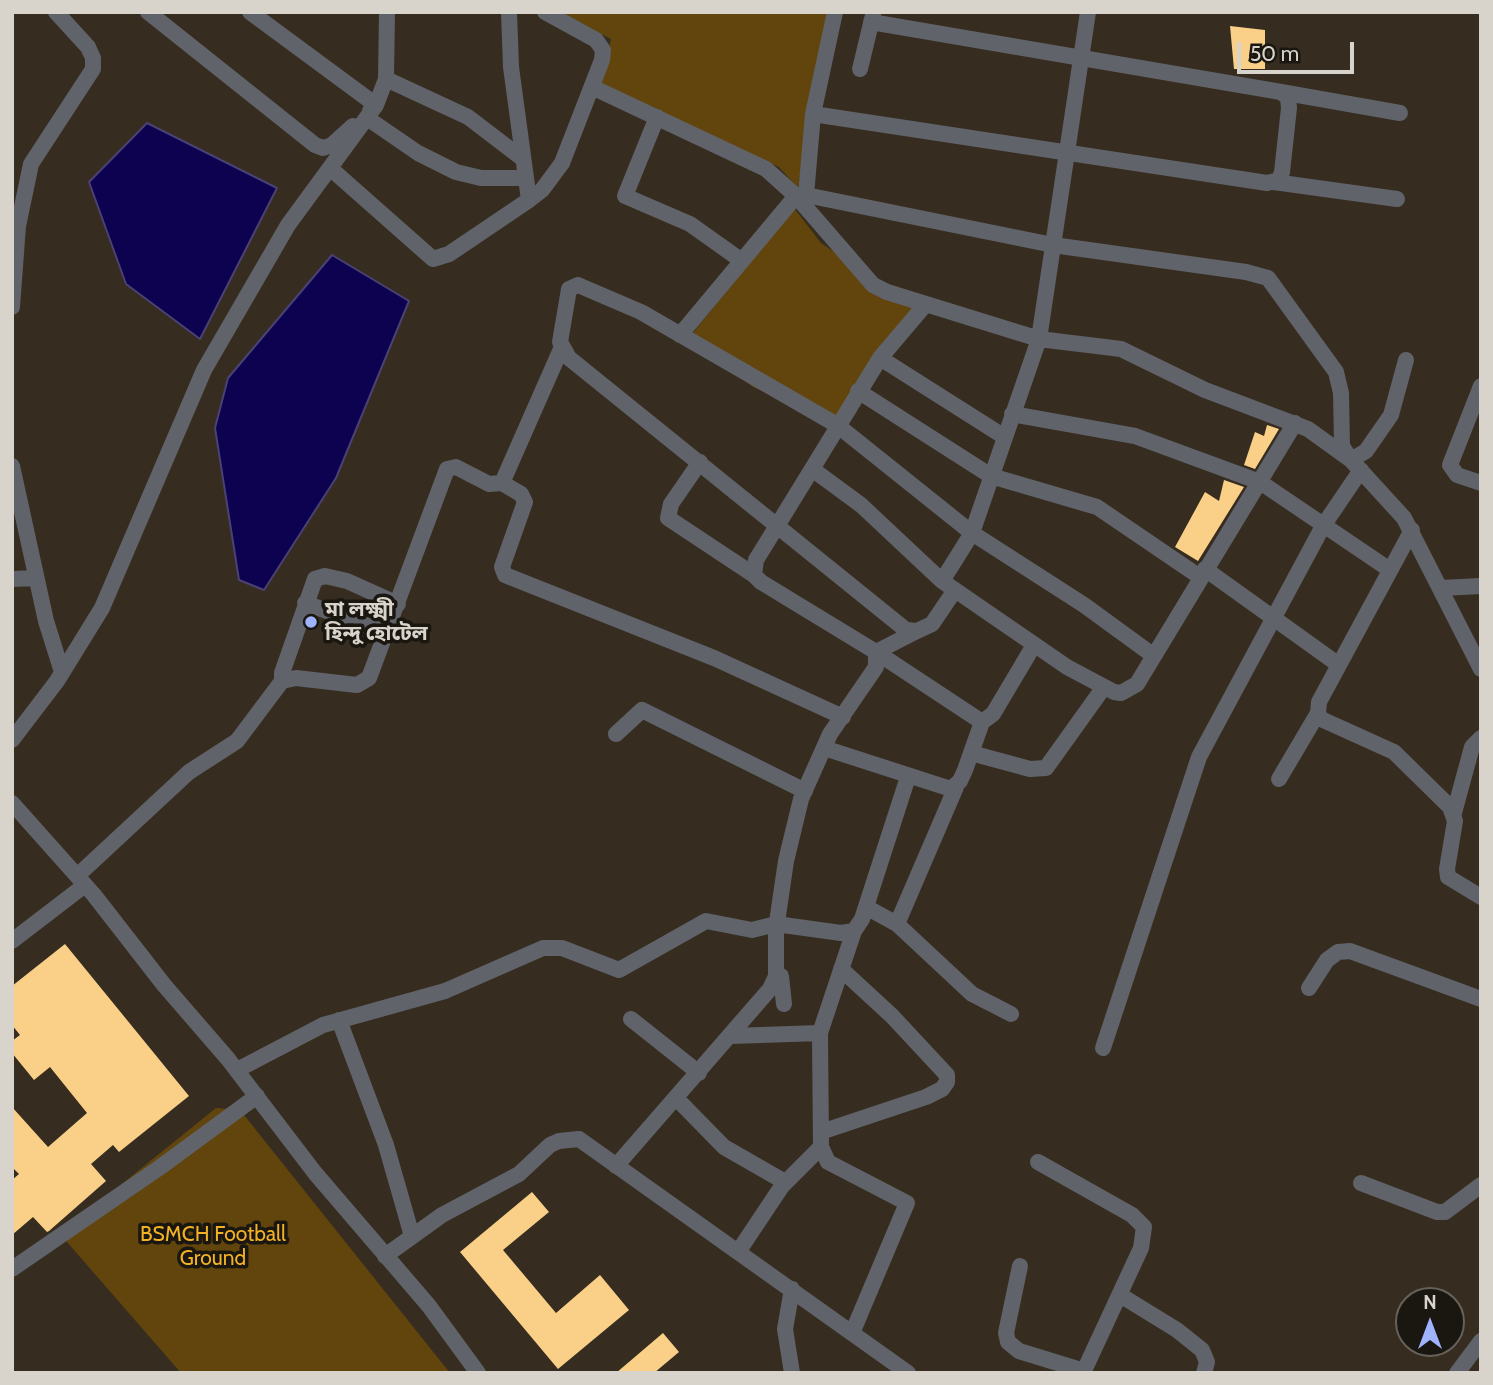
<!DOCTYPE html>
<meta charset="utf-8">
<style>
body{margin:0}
#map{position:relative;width:1493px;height:1385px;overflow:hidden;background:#362d20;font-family:Cabin,sans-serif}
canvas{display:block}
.frame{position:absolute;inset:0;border:14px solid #d9d4cb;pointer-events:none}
.north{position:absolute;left:1395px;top:1287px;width:70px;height:70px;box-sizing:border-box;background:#1a1610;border:2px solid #66625b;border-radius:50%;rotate:0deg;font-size:19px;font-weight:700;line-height:28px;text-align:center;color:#d9d4cb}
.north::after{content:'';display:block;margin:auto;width:24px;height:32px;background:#a0b3fd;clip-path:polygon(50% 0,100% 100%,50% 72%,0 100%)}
.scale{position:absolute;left:1237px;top:42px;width:117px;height:32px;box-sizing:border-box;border:4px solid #d9d4cb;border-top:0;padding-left:9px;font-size:21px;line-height:24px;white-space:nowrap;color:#d9d4cb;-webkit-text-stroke:5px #1a1610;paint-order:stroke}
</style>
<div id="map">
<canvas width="1493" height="1385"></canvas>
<div class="frame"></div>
<div class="north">N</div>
<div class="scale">50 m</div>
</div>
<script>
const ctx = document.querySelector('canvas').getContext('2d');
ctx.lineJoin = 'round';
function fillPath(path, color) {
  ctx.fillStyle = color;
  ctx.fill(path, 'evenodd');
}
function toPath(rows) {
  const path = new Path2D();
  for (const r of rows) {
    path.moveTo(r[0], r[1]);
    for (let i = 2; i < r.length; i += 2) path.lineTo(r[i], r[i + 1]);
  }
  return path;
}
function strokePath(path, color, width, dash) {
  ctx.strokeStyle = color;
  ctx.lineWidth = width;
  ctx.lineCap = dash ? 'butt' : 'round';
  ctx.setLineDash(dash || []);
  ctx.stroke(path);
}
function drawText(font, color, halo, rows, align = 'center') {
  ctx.font = font + ' Cabin,"Noto Sans Bengali",sans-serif';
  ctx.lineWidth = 7;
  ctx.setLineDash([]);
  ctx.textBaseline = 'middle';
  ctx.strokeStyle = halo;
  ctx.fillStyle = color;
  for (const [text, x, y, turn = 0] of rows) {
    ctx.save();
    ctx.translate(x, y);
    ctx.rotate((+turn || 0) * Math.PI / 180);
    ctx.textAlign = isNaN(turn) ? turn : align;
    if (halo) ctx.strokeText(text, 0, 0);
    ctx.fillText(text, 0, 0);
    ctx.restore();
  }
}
const green = toPath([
 [558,12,828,12,798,188,779,167,600,84,611,39],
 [794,208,821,243,914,305,869,384,837,425,753,387,688,339],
 [216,1108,240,1110,450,1373,181,1373,60,1234]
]);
const water = toPath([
 [147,123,277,188,200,339,126,284,89,182,147,123],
 [332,255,409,301,336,478,264,590,239,580,215,428,228,378,332,255]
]);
const building = toPath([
 [1230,26,1265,30,1265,69,1234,69],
 [1267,425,1279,429,1255,469,1244,465,1255,432,1264,436],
 [1224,480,1244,487,1198,561,1175,547,1205,492,1219,501],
 [65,944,189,1096,119,1152,113,1145,91,1164,106,1181,49,1231,47,1232,33,1217,12,1235,12,1180,19,1174,12,1167,12,1107,48,1147,87,1113,50,1067,34,1080,12,1053,12,1041,20,1035,12,1025,12,986],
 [532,1192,549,1212,503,1250,556,1313,600,1275,629,1310,558,1369,460,1252],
 [663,1333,679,1352,654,1373,616,1373]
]);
const minor = toPath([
 [148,12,315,145,323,148,332,145,353,126],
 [250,12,376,105,370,111],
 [509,12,511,67,529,200,542,190,562,163,602,60,603,50,596,40,545,12],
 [871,22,1281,92,1288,98,1289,108,1282,172,1279,180,1267,183,813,114,806,195,1053,245,1246,272,1268,278,1336,372,1341,393,1342,446,1351,460,1366,451,1391,415,1406,360],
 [860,69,873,15],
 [386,79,468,117,523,159],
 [594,88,766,169,796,196,873,285,887,292,1039,339,1121,349,1205,390,1308,429,1351,460,1404,518,1481,669],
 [1281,92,1400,113],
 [813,114,835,12],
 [657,117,625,196,690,224,742,261],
 [367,118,418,153,456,172,481,178,526,178],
 [330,168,433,259,449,254,529,200],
 [1274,182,1397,199],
 [925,305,880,358,1003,436],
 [12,307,18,226,31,164,93,69,93,58,88,47,56,12],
 [680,335,796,196,805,195],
 [1481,386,1450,465,1457,475,1481,483],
 [858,391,991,476,1097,507,1200,577],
 [1012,414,1135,436,1260,482,1390,570],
 [700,462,671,504,668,518,754,575],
 [12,466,46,621,62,672],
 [812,469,880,358],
 [502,483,521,494,525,502,502,567,505,575,714,658,843,717],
 [1412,530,1319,702,1318,713,1321,719,1394,752,1450,807,1455,821,1447,869,1448,877,1481,897],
 [1205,569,1339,665],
 [12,579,36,578],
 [942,581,972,533,1039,339,1088,12],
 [1441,588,1481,586],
 [955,590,932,624,917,631,906,630,569,358,560,342,569,289,578,285,641,312,837,425,972,533,1084,605,1154,656],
 [305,603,387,633],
 [917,631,876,652,982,722,993,714,1034,645],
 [282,681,282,673,315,579,325,576,347,581,398,604],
 [616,734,642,710,805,791],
 [12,740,57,681,102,608,204,370,288,225,376,105,386,79,387,12],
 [824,748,951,789,960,781,965,770,982,722],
 [971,753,1030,769,1046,768,1104,687],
 [1279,779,1318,713],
 [12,803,94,895,164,985,228,1059,315,1173,429,1306,478,1373],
 [1454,813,1472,747,1481,738],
 [77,876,189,772,237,741,282,681,296,678,357,685,369,678,447,469,456,467,489,484,502,483,561,349],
 [866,907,897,924,972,994,1011,1014],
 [897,924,956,787],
 [12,941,85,885],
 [776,976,781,976,784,1004],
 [1309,988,1327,960,1338,952,1350,951,1481,999],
 [631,1019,699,1073],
 [339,1020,386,1145,412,1236],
 [731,1036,820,1033],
 [1103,1048,1199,757,1323,526,1361,470],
 [237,1070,323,1025,445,991,543,948,562,948,619,970,706,921,752,930,776,924,841,933,854,931,862,919,908,777],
 [677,1099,724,1147,785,1182],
 [821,1132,926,1097,942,1089,947,1082,947,1075,892,1016,841,969],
 [1038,1162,1132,1215,1144,1227,1141,1248,1083,1373],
 [616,1166,770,989,776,976,776,929,786,861,801,799,830,734,876,667,876,652,761,582,754,575,756,560,812,469,861,505,942,581,1067,667,1114,692,1121,693,1137,684,1295,423],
 [1361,1183,1437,1212,1445,1212,1481,1185],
 [738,1252,782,1186,821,1147],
 [385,1256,442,1215,519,1174,550,1145,559,1141,579,1139,908,1373],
 [1020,1266,1006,1333,1008,1342,1019,1351,1084,1371],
 [12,1269,159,1168,257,1096],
 [792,1289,785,1329,792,1373],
 [1120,1295,1177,1330,1202,1350,1207,1362,1204,1373],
 [853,1331,907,1203,828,1162,821,1147,820,1033,854,931],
 [1457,1373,1481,1341]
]);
const markers = [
 [311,622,7,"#a0b3fd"]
];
const poiNames = [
 ["মা লক্ষ্মী",325,610],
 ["হিন্দু হোটেল",325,634]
];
const parkNames = [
 ["BSMCH Football",213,1235],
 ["Ground",213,1259]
];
fillPath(green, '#61450c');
fillPath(water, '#0c024f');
strokePath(water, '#4a4174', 2);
fillPath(building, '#fad088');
strokePath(minor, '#61636a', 16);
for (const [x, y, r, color] of markers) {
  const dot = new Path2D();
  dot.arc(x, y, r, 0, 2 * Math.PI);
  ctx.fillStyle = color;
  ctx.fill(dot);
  strokePath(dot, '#1a1610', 2.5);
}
drawText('bold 21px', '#d9d4cb', '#1a1610', poiNames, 'left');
drawText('21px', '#f3b126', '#1a1610', parkNames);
</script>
